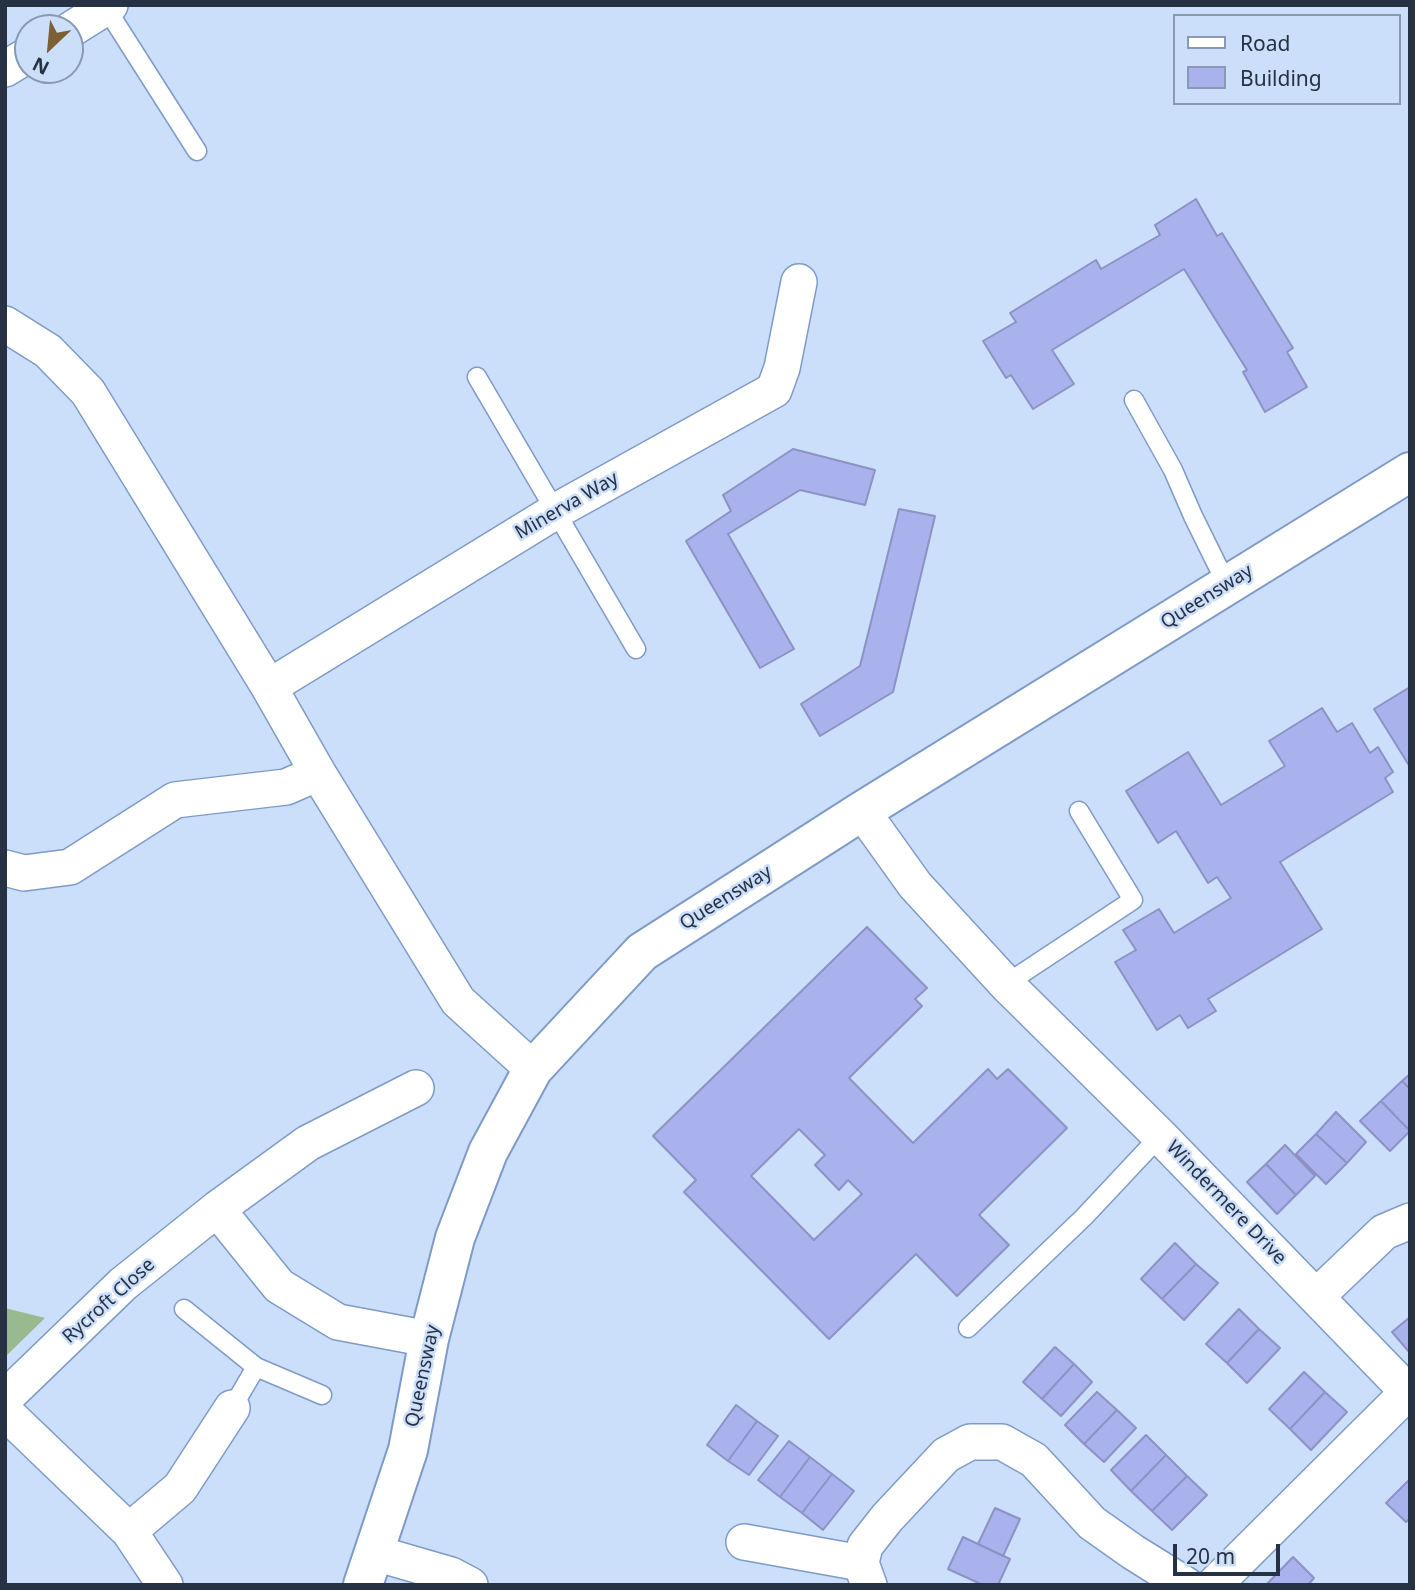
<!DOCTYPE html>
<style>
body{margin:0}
#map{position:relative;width:1415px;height:1590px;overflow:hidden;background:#cbdefa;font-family:"Noto Sans",sans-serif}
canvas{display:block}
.frame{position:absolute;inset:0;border:7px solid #263244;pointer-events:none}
.legend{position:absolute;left:1173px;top:14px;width:228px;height:91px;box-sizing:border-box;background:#cbdefa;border:2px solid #8999b1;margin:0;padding:9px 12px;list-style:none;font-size:21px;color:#263244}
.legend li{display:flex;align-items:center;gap:14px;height:35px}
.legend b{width:35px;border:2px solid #8999b1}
.north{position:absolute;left:14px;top:14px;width:70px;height:70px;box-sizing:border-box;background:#cbdefa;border:2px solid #8999b1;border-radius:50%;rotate:206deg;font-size:19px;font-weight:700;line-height:28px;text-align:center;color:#263244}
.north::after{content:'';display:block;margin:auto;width:24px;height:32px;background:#7c6033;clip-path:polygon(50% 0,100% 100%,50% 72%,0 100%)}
.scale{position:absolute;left:1173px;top:1544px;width:107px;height:32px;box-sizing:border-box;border:4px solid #263244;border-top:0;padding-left:9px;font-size:21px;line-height:24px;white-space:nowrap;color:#263244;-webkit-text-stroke:5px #cbdefa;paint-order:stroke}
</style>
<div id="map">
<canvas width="1415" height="1590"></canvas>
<div class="frame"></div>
<ul class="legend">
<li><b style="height:9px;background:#fff"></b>Road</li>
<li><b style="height:19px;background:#aab2ed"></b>Building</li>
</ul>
<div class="north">N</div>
<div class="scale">20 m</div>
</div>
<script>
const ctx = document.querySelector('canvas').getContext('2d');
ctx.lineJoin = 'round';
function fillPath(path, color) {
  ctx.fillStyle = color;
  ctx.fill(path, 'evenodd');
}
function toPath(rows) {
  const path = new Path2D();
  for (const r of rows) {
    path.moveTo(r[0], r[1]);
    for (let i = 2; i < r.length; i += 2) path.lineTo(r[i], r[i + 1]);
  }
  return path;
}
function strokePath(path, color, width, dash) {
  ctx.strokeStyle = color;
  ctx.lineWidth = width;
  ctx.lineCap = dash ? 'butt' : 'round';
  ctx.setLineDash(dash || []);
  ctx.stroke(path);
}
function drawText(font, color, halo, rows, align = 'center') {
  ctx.font = font + ' "Noto Sans",sans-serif';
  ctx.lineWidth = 5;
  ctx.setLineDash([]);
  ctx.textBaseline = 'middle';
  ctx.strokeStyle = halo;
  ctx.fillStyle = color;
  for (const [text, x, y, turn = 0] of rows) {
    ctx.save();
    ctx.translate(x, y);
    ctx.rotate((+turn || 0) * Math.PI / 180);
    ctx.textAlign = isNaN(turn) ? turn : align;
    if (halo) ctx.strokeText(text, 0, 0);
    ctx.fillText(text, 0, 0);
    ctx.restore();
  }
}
const green = toPath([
 [5,1308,45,1318,5,1357]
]);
const building = toPath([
 [1196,199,1217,236,1222,233,1293,348,1287,352,1307,387,1265,412,1243,372,1247,370,1184,269,1052,350,1074,384,1033,409,1011,375,1006,378,983,341,1016,322,1010,313,1096,260,1101,269,1160,235,1155,225,1196,199],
 [793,449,875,470,865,505,800,490,728,534,794,649,760,668,686,541,731,511,723,495,793,449],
 [899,509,935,516,893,692,820,736,801,704,860,666,899,509],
 [1410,687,1410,767,1374,709,1410,687],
 [1322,708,1337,732,1352,723,1370,753,1378,747,1393,772,1385,778,1393,792,1280,862,1322,929,1208,999,1216,1011,1188,1028,1180,1015,1157,1030,1115,962,1136,950,1123,930,1159,909,1174,933,1231,898,1217,877,1208,883,1176,831,1158,843,1126,791,1188,752,1221,805,1285,766,1269,741,1322,708],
 [867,927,927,988,915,999,922,1006,849,1078,913,1143,988,1069,997,1079,1008,1069,1067,1128,979,1215,1009,1245,957,1296,916,1254,829,1339,684,1192,696,1180,653,1136,867,927],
 [799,1129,825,1155,815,1165,839,1190,848,1180,862,1194,814,1240,751,1176,799,1129],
 [1410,1074,1410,1089,1402,1081,1410,1074],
 [1402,1081,1410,1089,1410,1131,1381,1101,1402,1081],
 [1381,1101,1410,1131,1390,1151,1360,1121,1381,1101],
 [1336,1112,1366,1142,1347,1163,1316,1134,1336,1112],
 [1316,1134,1347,1163,1326,1184,1296,1154,1316,1134],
 [1285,1145,1315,1176,1296,1195,1266,1164,1285,1145],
 [1266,1164,1296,1195,1277,1214,1247,1182,1266,1164],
 [1175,1243,1196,1264,1162,1299,1141,1279,1175,1243],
 [1196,1264,1218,1283,1184,1320,1162,1299,1196,1264],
 [1239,1309,1259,1329,1227,1363,1206,1344,1239,1309],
 [1410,1317,1410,1353,1392,1332,1410,1317],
 [1259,1329,1280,1348,1247,1383,1227,1363,1259,1329],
 [1055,1347,1074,1364,1042,1399,1023,1382,1055,1347],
 [1074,1364,1092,1382,1061,1416,1042,1399,1074,1364],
 [1304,1372,1325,1392,1290,1429,1269,1409,1304,1372],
 [1097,1392,1117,1410,1084,1444,1065,1425,1097,1392],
 [1325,1392,1347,1412,1311,1450,1290,1429,1325,1392],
 [736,1405,757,1421,728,1461,707,1445,736,1405],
 [1117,1410,1136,1428,1104,1462,1084,1444,1117,1410],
 [757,1421,778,1436,749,1475,728,1461,757,1421],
 [1146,1435,1166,1455,1131,1491,1111,1470,1146,1435],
 [789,1441,810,1457,780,1497,758,1480,789,1441],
 [1166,1455,1187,1476,1152,1511,1131,1491,1166,1455],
 [810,1457,832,1474,802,1513,780,1497,810,1457],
 [832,1474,854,1491,823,1530,802,1513,832,1474],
 [1187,1476,1207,1495,1172,1530,1152,1511,1187,1476],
 [1410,1479,1410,1518,1406,1522,1386,1503,1410,1479],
 [995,1508,1020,1519,1003,1556,978,1544,995,1508],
 [963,1537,1010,1559,998,1585,983,1585,948,1569,963,1537],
 [1293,1557,1314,1578,1308,1585,1266,1585,1293,1557]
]);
const lane = toPath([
 [106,8,197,151],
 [477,377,636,649],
 [1134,400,1173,470,1193,516,1227,585],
 [1006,984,1133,900,1079,811],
 [184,1309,256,1367,322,1395],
 [968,1328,1084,1217,1160,1136],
 [232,1408,256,1367]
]);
const street = toPath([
 [70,30,110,5],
 [5,69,28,55],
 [5,324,48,351,88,392,269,687,318,773,458,1001,533,1069],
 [269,687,556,511,774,390,782,368,799,282],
 [862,811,915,885,1006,984,1160,1136,1410,1394],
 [5,868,24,873,70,867,175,800,286,787,318,773],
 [217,1209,279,1286,338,1322,429,1339],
 [1317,1296,1384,1232,1410,1221],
 [5,1398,123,1284,217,1209,308,1143,416,1088],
 [5,1412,129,1531,165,1585],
 [129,1531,180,1488,232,1408],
 [744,1542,861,1563],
 [375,1553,451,1575,470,1585],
 [869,1585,861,1563,865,1546,887,1518,946,1455,970,1442,1002,1442,1034,1460,1092,1523,1133,1552,1186,1585],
 [1214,1585,1408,1392]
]);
const secondary = toPath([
 [363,1585,408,1450,429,1339,455,1238,488,1152,533,1069,642,952,862,811,1410,472]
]);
const streetNames = [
 ["Minerva Way",567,506,-30],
 ["Queensway",1207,597,-32],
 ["Queensway",726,898,-32],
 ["Windermere Drive",1226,1203,46],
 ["Rycroft Close",109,1301,-42],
 ["Queensway",423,1376,-78]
];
fillPath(green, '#99ba8f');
fillPath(building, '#aab2ed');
strokePath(building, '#8c92c4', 2);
strokePath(lane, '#7e9bc8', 21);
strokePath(street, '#7e9bc8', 38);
strokePath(secondary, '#7e9bc8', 42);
strokePath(lane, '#fff', 18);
strokePath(street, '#fff', 35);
strokePath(secondary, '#fff', 38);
drawText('19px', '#263244', '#cbdefa', streetNames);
</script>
